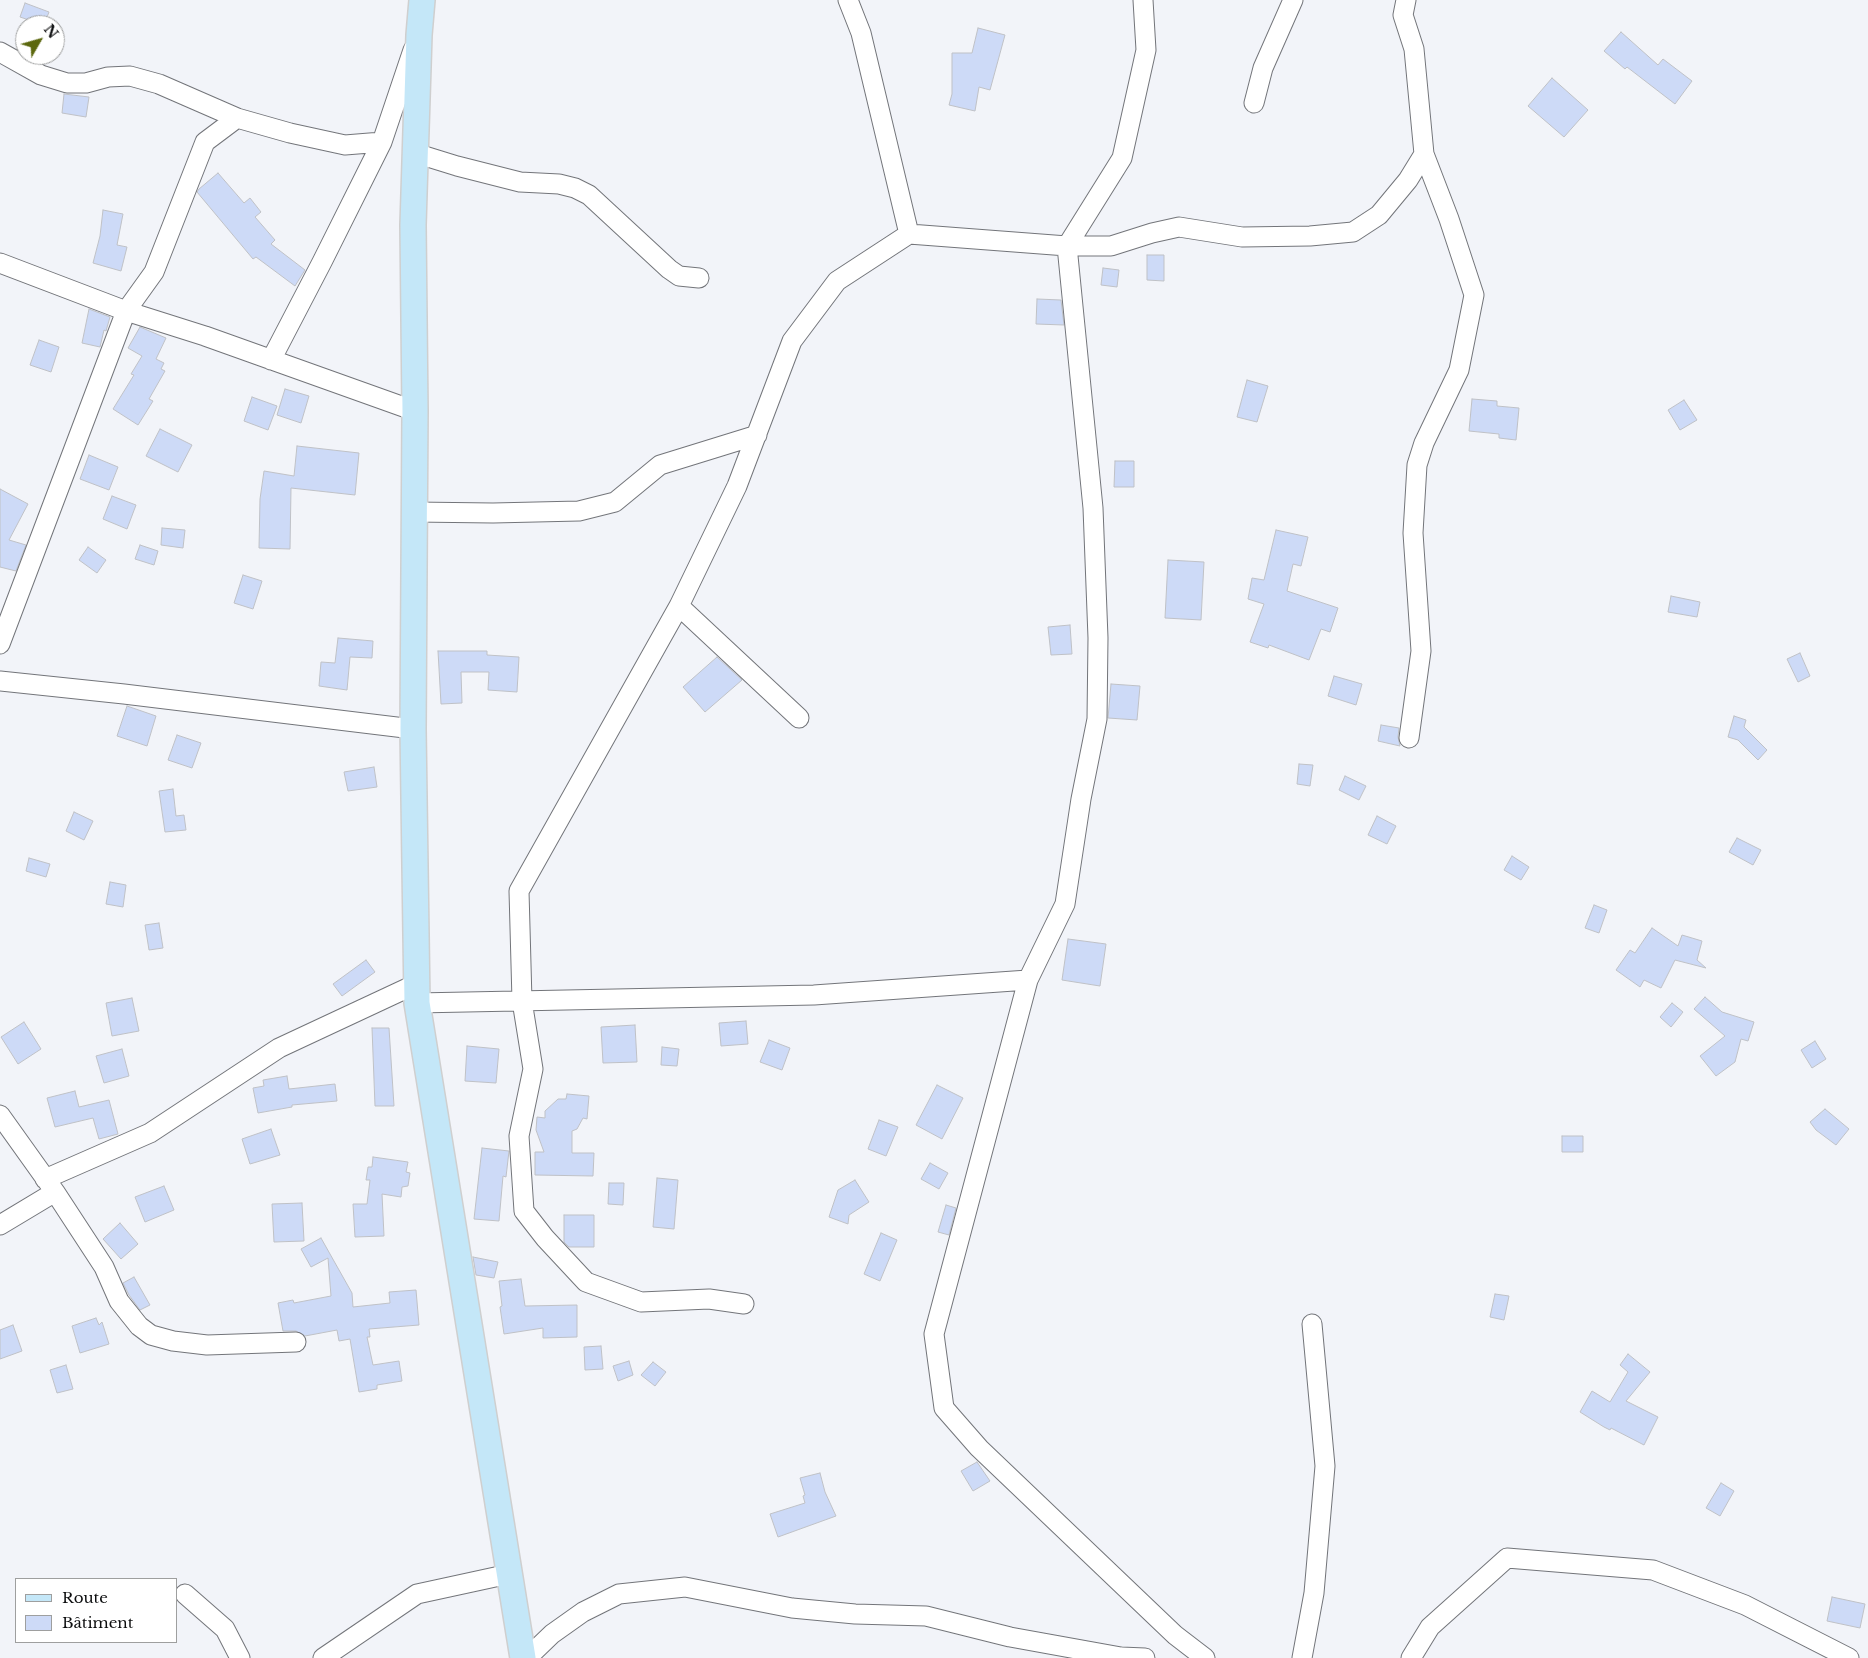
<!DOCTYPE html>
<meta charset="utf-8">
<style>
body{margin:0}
#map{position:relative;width:1868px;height:1658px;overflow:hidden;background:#f2f4f9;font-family:"Libre Baskerville",serif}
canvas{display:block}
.legend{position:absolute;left:15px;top:1578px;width:162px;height:65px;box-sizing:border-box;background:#fff;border:1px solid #9e9f9f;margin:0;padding:6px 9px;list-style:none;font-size:15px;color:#0d0e0f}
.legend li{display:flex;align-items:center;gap:10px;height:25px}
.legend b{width:25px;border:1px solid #9e9f9f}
.north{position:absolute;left:15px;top:15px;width:50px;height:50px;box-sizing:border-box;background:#fff;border:1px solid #9e9f9f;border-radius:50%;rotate:52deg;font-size:14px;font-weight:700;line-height:20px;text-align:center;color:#0d0e0f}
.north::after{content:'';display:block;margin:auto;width:18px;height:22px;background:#5c680e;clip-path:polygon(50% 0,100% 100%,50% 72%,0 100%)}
</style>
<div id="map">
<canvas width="1868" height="1658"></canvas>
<ul class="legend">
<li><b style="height:6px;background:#c4e7f8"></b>Route</li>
<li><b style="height:14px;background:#cddaf7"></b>Bâtiment</li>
</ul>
<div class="north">N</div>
</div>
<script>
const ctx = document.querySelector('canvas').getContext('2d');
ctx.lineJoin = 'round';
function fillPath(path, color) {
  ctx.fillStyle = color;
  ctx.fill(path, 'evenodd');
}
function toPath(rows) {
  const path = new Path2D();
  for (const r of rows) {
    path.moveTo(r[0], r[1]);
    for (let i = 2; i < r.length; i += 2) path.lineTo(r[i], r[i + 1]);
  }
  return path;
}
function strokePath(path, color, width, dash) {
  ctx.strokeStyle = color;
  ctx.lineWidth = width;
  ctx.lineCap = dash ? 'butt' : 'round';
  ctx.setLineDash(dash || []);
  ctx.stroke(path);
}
const building = toPath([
 [25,3,49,12,44,25,20,17,25,3],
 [978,28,1005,35,990,90,979,87,975,111,949,105,952,94,952,53,972,53,978,28],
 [1621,32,1658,65,1663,59,1692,81,1675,104,1627,67,1625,69,1604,51,1621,32],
 [1552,78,1588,110,1564,137,1528,106,1552,78],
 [64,94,89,97,86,117,62,113,64,94],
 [218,173,244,203,250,198,261,212,255,217,275,240,271,244,305,270,295,286,256,257,253,259,197,192,199,189,218,173],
 [103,210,123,214,117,245,127,247,121,271,93,263,100,236,103,210],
 [1147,255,1164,255,1164,281,1147,280,1147,255],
 [1103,268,1119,270,1117,287,1101,285,1103,268],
 [1037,299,1061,300,1064,325,1036,324,1037,299],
 [89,309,110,317,106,331,104,330,100,347,82,343,89,309],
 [140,327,166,338,156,359,164,363,161,369,165,371,149,399,153,401,138,425,113,409,134,375,131,374,142,356,128,348,140,327],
 [39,340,59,347,51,372,30,365,39,340],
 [1247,380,1268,386,1257,422,1237,417,1247,380],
 [285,389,309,396,301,423,277,415,285,389],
 [252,397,277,406,268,430,244,421,252,397],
 [1472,399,1497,401,1497,406,1519,408,1516,440,1499,438,1499,434,1469,431,1472,399],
 [1684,400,1697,420,1680,430,1668,410,1684,400],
 [160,429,192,445,178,472,146,456,160,429],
 [297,446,359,453,355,495,291,488,290,549,259,548,260,499,264,471,294,476,297,446],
 [89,455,118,467,109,490,80,479,89,455],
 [1115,461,1134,461,1134,487,1114,487,1115,461],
 [0,489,28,504,9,540,26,545,16,571,0,567,0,489],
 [112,496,136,505,127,529,103,519,112,496],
 [162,528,185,530,183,548,161,545,162,528],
 [1276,530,1308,537,1301,566,1293,564,1287,591,1338,608,1330,632,1321,629,1309,660,1269,645,1268,648,1250,642,1264,604,1248,599,1252,578,1264,580,1276,530],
 [140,545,158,551,154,565,135,559,140,545],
 [88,547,106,560,97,573,79,560,88,547],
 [1168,560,1204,562,1201,620,1165,618,1168,560],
 [243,575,262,581,253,609,234,603,243,575],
 [1671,596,1700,602,1697,617,1668,612,1671,596],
 [1070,625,1072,654,1051,655,1048,627,1070,625],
 [338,638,373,641,372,658,350,657,347,690,319,686,321,662,335,663,338,638],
 [438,651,487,651,487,655,519,657,517,692,488,690,489,672,461,672,462,703,441,704,438,651],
 [1800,653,1810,676,1798,682,1787,659,1800,653],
 [717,657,742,680,705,712,683,687,717,657],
 [1334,676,1362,684,1356,705,1328,696,1334,676],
 [1111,684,1140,686,1137,720,1108,718,1111,684],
 [127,706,156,716,147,746,117,736,127,706],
 [1734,716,1746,720,1744,727,1767,750,1758,760,1738,740,1728,737,1734,716],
 [1381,725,1399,728,1398,737,1400,746,1378,741,1381,725],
 [177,735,201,743,192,768,168,760,177,735],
 [1299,764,1313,765,1310,786,1297,784,1299,764],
 [374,767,377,787,348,791,344,772,374,767],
 [1345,776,1366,786,1359,800,1339,790,1345,776],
 [173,789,176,816,184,815,186,830,165,832,159,791,173,789],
 [74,812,93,821,84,840,66,831,74,812],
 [1377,816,1396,826,1387,844,1368,835,1377,816],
 [1737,838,1761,850,1753,865,1729,852,1737,838],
 [1512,856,1529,867,1521,880,1504,870,1512,856],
 [29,858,50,864,46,877,26,871,29,858],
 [110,882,126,885,123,907,106,904,110,882],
 [1594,905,1607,910,1599,933,1585,928,1594,905],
 [159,923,163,948,149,950,145,925,159,923],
 [1652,928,1678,946,1682,935,1702,941,1697,960,1706,968,1675,960,1661,988,1644,980,1640,987,1616,970,1630,950,1635,953,1652,928],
 [1068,939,1106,944,1100,986,1062,980,1068,939],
 [366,960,375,972,342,996,333,984,366,960],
 [1705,997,1722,1012,1754,1022,1748,1041,1741,1039,1735,1062,1716,1076,1700,1056,1725,1036,1694,1009,1705,997],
 [132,998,139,1031,112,1036,106,1003,132,998],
 [1672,1003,1683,1012,1671,1027,1660,1017,1672,1003],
 [746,1021,748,1044,721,1046,719,1023,746,1021],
 [24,1022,41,1049,18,1064,1,1037,24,1022],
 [635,1025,637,1062,603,1063,601,1027,635,1025],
 [372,1028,389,1028,394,1106,375,1106,372,1028],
 [769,1040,790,1048,782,1070,760,1062,769,1040],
 [1815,1041,1826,1059,1812,1068,1801,1050,1815,1041],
 [467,1046,499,1049,496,1083,465,1081,467,1046],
 [662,1047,679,1049,677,1066,661,1065,662,1047],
 [122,1049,129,1076,104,1083,96,1056,122,1049],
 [287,1076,289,1089,335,1084,337,1101,292,1105,292,1107,258,1113,253,1088,264,1086,263,1080,287,1076],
 [937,1085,963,1098,942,1139,916,1125,937,1085],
 [75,1091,79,1107,109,1100,118,1134,99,1139,93,1118,55,1127,47,1098,75,1091],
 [567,1094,589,1096,587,1119,583,1118,577,1129,572,1131,572,1153,594,1153,593,1176,535,1175,535,1152,544,1152,536,1130,537,1117,545,1118,545,1111,558,1099,566,1099,567,1094],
 [1825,1109,1849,1129,1836,1145,1816,1130,1810,1122,1825,1109],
 [879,1120,898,1127,886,1156,868,1149,879,1120],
 [271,1129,280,1155,250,1164,242,1139,271,1129],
 [1562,1136,1583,1136,1583,1152,1562,1152,1562,1136],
 [482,1148,509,1151,506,1177,503,1176,499,1221,474,1219,482,1148],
 [373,1157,408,1162,406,1172,410,1173,408,1186,402,1187,401,1197,382,1194,384,1236,355,1237,353,1204,367,1204,370,1180,366,1180,368,1167,372,1167,373,1157],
 [930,1163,948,1173,939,1189,921,1179,930,1163],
 [657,1178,678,1180,674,1229,653,1227,657,1178],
 [855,1180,869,1202,849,1215,848,1224,829,1217,838,1190,855,1180],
 [609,1183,624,1183,623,1205,608,1204,609,1183],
 [164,1186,174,1210,145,1222,135,1197,164,1186],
 [302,1203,304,1241,274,1242,272,1204,302,1203],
 [946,1205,956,1208,949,1235,938,1232,946,1205],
 [564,1215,594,1215,594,1247,569,1247,564,1242,564,1215],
 [120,1223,138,1244,121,1259,103,1239,120,1223],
 [881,1233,897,1240,880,1281,864,1274,881,1233],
 [321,1238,352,1293,353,1307,390,1303,389,1292,416,1290,419,1325,369,1329,370,1337,367,1337,373,1365,399,1361,402,1381,377,1385,377,1389,359,1392,350,1339,339,1341,337,1330,305,1336,296,1331,283,1331,278,1303,293,1300,294,1303,331,1296,328,1258,311,1267,301,1249,321,1238],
 [473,1257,498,1262,494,1278,476,1275,473,1257],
 [134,1277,150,1305,140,1310,129,1295,123,1283,134,1277],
 [521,1279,525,1306,577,1305,577,1337,543,1338,543,1328,504,1334,500,1307,502,1306,499,1281,521,1279],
 [1495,1294,1509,1296,1504,1320,1490,1317,1495,1294],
 [96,1318,99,1325,102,1322,109,1344,80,1353,72,1326,96,1318],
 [13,1325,22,1351,0,1359,0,1330,13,1325],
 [601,1346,603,1369,585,1370,584,1347,601,1346],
 [1628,1354,1650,1372,1626,1401,1658,1417,1644,1445,1611,1428,1610,1430,1604,1427,1580,1412,1592,1391,1610,1402,1628,1372,1620,1365,1628,1354],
 [629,1361,633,1375,618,1381,613,1366,629,1361],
 [653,1362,666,1372,655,1386,641,1375,653,1362],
 [66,1365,73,1389,57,1393,50,1370,66,1365],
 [977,1462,990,1481,973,1491,961,1471,977,1462],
 [820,1473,825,1492,836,1516,778,1537,770,1514,805,1503,803,1496,805,1495,800,1478,820,1473],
 [1721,1483,1734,1491,1720,1516,1706,1508,1721,1483],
 [1832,1597,1865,1604,1860,1628,1827,1621,1832,1597]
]);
const minor = toPath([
 [848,0,861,33,909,234],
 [1143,0,1146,50,1122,158,1067,246,1093,508,1098,638,1097,719,1081,799,1065,904,1028,980,934,1334,944,1408,979,1448,1175,1635,1205,1658],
 [0,52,41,75,67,83,86,83,108,77,130,76,159,84,237,118,290,133,345,145,382,142],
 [1254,103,1263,68,1293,0],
 [415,153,457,166,520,182,559,184,575,188,589,195,669,269,679,276,699,278],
 [0,263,126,311,205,336,415,411],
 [271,360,322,262,382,142,413,50],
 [414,512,493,513,579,511,615,502,660,465,757,435],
 [679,606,799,718],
 [0,644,126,311,154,272,205,142,237,118],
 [0,681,124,694,413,729],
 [1409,738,1421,651,1413,533,1417,465,1424,443,1459,370,1474,295,1449,219,1424,154],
 [417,1003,814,995,1028,980],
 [0,1115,55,1192,0,1225],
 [45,1179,150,1133,279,1048,416,984],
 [55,1192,104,1267,119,1301,139,1326,151,1335,173,1341,207,1345,296,1342],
 [744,1304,709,1299,641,1302,586,1282,545,1238,524,1211,519,1136,533,1069,522,1001,519,891,679,606,737,486,792,341,837,281,909,234,1067,246,1111,246,1152,233,1179,227,1242,237,1310,236,1353,232,1379,215,1408,180,1424,154,1414,49,1403,15,1406,0],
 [185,1594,225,1629,240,1658],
 [323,1658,417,1594,509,1574],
 [527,1658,552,1634,583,1612,619,1594,685,1587,792,1608,855,1614,926,1616,1010,1637,1121,1657,1145,1658],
 [1302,1658,1314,1593,1325,1466,1312,1324],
 [1411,1658,1430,1627,1507,1558,1653,1570,1745,1605,1849,1658]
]);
const major = toPath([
 [422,0,419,35,413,225,415,411,413,729,417,1003,523,1658]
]);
fillPath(building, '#cddaf7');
strokePath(building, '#bfc1c6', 1);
strokePath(minor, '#73757a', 21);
strokePath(major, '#cfcfcf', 28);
strokePath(minor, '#fff', 19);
strokePath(major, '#c4e7f8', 25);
</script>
